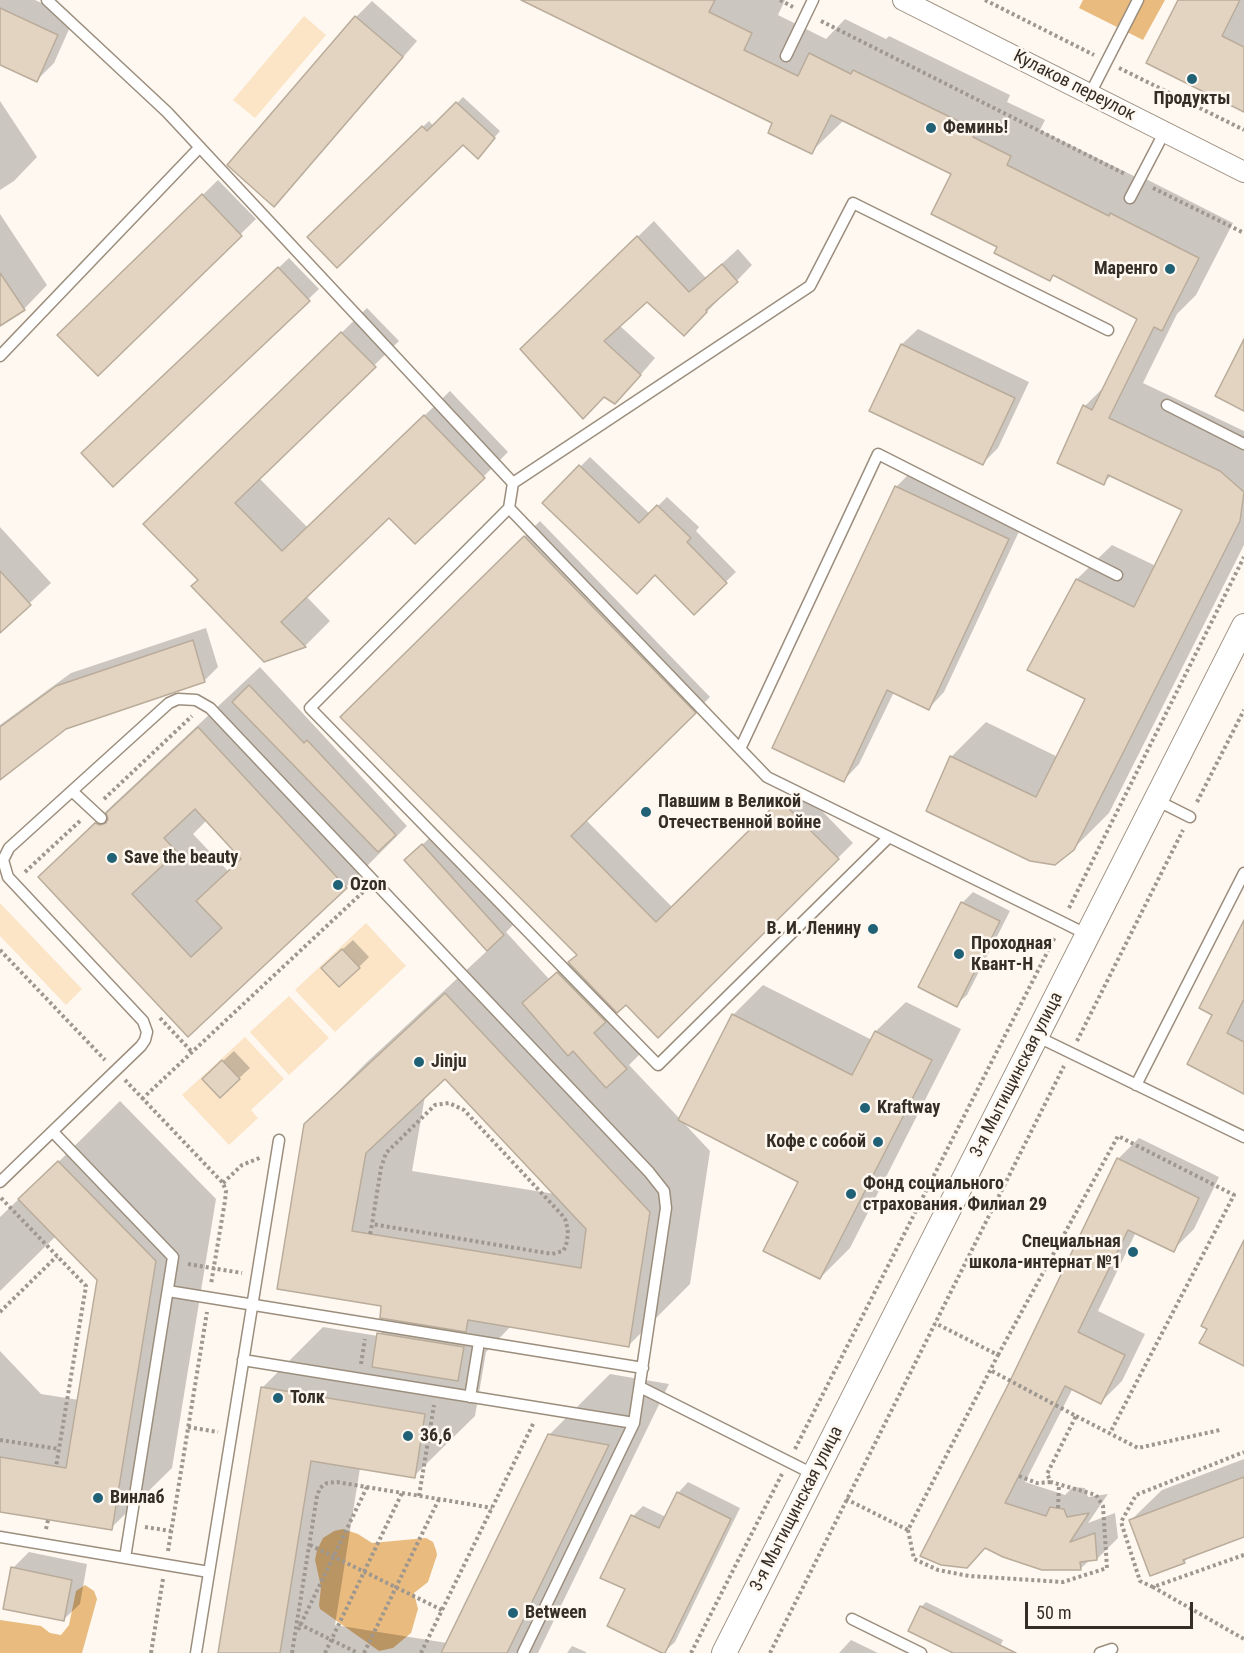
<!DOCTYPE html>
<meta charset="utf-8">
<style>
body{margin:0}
#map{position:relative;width:1244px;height:1653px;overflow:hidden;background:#fef8f1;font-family:"Roboto Condensed",sans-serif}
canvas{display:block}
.scale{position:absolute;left:1025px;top:1602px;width:168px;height:27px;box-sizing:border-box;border:3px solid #342e27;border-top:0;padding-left:8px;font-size:18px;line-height:21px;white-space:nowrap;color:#342e27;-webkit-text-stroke:4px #fef8f1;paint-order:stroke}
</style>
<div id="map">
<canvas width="1244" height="1653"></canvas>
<div class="scale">50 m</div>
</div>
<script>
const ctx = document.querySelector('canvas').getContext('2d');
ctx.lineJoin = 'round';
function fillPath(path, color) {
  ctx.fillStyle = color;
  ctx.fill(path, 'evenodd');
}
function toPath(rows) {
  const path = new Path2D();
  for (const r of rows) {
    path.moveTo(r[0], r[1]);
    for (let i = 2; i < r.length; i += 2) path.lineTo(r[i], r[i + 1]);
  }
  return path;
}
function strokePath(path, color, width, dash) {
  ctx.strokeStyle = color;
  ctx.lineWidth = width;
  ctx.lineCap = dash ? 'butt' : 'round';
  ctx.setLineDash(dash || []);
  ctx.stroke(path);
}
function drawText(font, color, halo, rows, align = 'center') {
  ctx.font = font + ' "Roboto Condensed",sans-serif';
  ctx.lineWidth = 5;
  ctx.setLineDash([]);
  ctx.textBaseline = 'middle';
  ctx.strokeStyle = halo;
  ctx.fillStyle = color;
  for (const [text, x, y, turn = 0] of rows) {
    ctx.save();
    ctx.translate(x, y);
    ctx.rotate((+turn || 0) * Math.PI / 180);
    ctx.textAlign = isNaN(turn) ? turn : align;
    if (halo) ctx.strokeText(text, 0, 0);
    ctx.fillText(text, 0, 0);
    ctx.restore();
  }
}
const green = toPath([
 [304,16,326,35,255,118,233,100],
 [0,903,82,989,66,1005,0,936],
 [366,923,406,966,335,1032,295,990],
 [289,996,329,1038,289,1075,250,1032],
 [245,1037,284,1079,251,1110,258,1118,229,1145,182,1095]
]);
const forest = toPath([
 [1083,0,1165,0,1143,40,1079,8],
 [343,1529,358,1534,372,1543,426,1538,433,1542,436,1550,437,1555,428,1582,414,1593,418,1609,411,1633,393,1648,379,1651,320,1609,319,1605,321,1587,315,1560,317,1550,323,1538,334,1531],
 [85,1585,94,1591,97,1599,82,1653,0,1653,0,1620,41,1626,50,1633,61,1635,69,1625,76,1591]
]);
const shadow = toPath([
 [0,0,35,0,74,18,54,63,37,80,0,63],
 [525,0,785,0,778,15,826,39,845,19,886,39,889,36,1010,95,1007,102,1045,120,1040,130,1144,181,1146,179,1233,223,1196,295,1177,314,1143,383,1244,431,1244,545,1109,813,1073,849,951,757,986,722,1058,757,1087,698,1077,579,1112,545,1156,566,1184,510,1112,475,1103,483,1059,462,1085,406,1107,384,1139,319,1054,274,1049,279,999,246,953,173,844,120,811,152,775,122],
 [1179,0,1244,0,1244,110],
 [372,1,417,41,290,189,274,205,356,17],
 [463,97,500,131,483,151,463,143,309,237,429,121,434,127],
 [0,101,37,157,14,181,0,190],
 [218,180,256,219,98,374,60,335],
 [0,214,47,285,24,309,0,324],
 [654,221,706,278,738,249,752,265,700,319,647,300,619,325,655,358,631,386,538,333],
 [289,258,319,289,114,485,94,443],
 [367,308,399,341,259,478,308,528,450,391,508,452,483,477,390,516,306,596,330,621,305,646,200,580,170,499],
 [918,329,1029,382,998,448,982,464,871,411,902,344],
 [590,457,650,514,667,497,699,527,696,531,736,572,694,612,656,573,544,503],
 [912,471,1023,523,944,692,929,708,894,692,859,764,844,780,774,748,896,487],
 [540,521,710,697,586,820,673,908,797,785,853,843,658,1036,626,1003,617,1010,608,1018,640,1054,629,1065,680,1119,733,1015,763,985,872,1040,876,1031,906,1002,961,1029,850,1248,820,1278,800,1181,682,1121,710,1151,690,1284,629,1345,511,1326,486,1352,475,1416,414,1476,360,1468,335,1625,447,1643,549,1435,610,1374,669,1384,538,1653,219,1653,262,1388,323,1327,378,1336,393,1318,383,1305,305,1125,366,1063,488,950,406,860,438,830,519,919,506,932,549,979,578,955,342,717],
 [445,1077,555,1194,412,1171,425,1096],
 [0,527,51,583,0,631],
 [206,628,218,667,205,680,65,728,0,778,0,725,71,673],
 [260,667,407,826,346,887,188,1035,40,877,101,816],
 [207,820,242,858,228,871,193,834],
 [973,892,1010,911,967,995,956,1005,920,986,962,903],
 [1244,923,1244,1092,1214,1015],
 [353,940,369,957,359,967,333,958],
 [234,1051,250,1068,220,1096,214,1069],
 [120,1101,216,1199,172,1468,111,1528,0,1510,0,1351,41,1394,79,1400,98,1280,56,1236,0,1291,0,1217,25,1193,26,1194],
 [1139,1138,1219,1177,1194,1229,1173,1250,1136,1232,1098,1311,1145,1334,1122,1381,1101,1402,1073,1388,1025,1482,1065,1495,1073,1487,1085,1488,1088,1497,1108,1494,1088,1523,1115,1513,1118,1538,1097,1559,1090,1560,1080,1569,986,1547,1010,1384,1118,1159],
 [1244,1459,1244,1535,1191,1555,1184,1562,1131,1520,1162,1490],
 [688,1482,740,1508,675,1642,664,1652,627,1589,633,1516,643,1506,666,1517,678,1493],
 [29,1552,87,1564,80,1604,64,1619,13,1568],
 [926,1602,1003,1640,997,1653,957,1653,921,1607],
 [851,1640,878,1653,839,1653],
 [572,1646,586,1652,586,1653,567,1653]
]);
const building = toPath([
 [521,0,715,0,709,12,752,33,744,50,798,76,809,53,851,74,853,70,977,130,973,137,1011,156,1007,165,1109,216,1110,213,1199,258,1162,331,1154,327,1109,418,1220,471,1244,492,1240,521,1074,850,1055,865,1030,861,926,811,950,756,1036,797,1085,699,1027,670,1076,579,1134,607,1182,510,1108,475,1104,485,1057,463,1083,405,1092,410,1137,319,1053,275,1050,281,994,253,997,247,931,214,951,174,831,115,812,154,768,133,772,123,521,0],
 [1178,0,1240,0,1222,36,1244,47,1244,112,1146,63,1178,0],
 [0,8,58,35,37,82,0,65,0,8],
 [355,16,403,57,274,207,227,165,355,16],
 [456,102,495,138,478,159,463,145,337,268,307,237,422,126,427,131,456,102],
 [202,194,242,236,98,376,57,335,202,194],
 [637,236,689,292,722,264,738,282,706,310,707,312,684,336,647,302,604,341,641,375,615,404,604,397,583,419,520,349,637,236],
 [278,267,310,301,113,487,81,453,278,267],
 [0,273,25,310,0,326,0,273],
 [341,332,376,367,235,503,282,551,424,415,485,478,415,544,389,518,281,622,306,647,264,662,191,586,198,580,143,524,341,332],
 [1244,339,1244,411,1215,396,1244,339],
 [901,344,1015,398,983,465,869,411,901,344],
 [579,465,639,523,657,505,691,538,687,542,727,583,694,615,655,575,637,594,542,503,579,465],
 [895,486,1009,539,929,710,887,690,844,782,772,748,895,486],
 [524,536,696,713,571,836,656,922,780,800,839,859,658,1038,626,1005,617,1013,568,962,577,955,340,717,524,536],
 [0,571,31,605,0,633,0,571],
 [193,640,205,682,66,729,0,780,0,727,56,686,193,640],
 [249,685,304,743,307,740,396,835,378,852,232,702,249,685],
 [198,727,347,888,188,1037,38,877,95,823,100,825,106,823,108,819,106,813,198,727],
 [195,809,241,859,196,901,222,928,191,957,132,894,177,852,164,838,195,809],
 [422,844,504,935,487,951,404,860,422,844],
 [961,902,1000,921,957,1007,918,987,961,902],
 [1244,920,1244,999,1227,1033,1244,1042,1244,1094,1187,1064,1212,1015,1199,1008,1244,920],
 [342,949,360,968,339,987,321,968,342,949],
 [557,972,606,1022,594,1033,627,1069,606,1088,573,1051,568,1056,522,1003,557,972],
 [445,993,650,1212,629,1347,468,1320,466,1332,380,1318,381,1306,277,1289,304,1124,445,993],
 [445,1079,586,1229,581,1268,352,1231,366,1153,445,1079],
 [732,1014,852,1075,875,1031,932,1060,820,1279,763,1251,798,1182,678,1120,732,1014],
 [222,1060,240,1079,220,1098,202,1079,222,1060],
 [1117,1158,1199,1198,1174,1252,1128,1230,1078,1332,1125,1355,1101,1404,1065,1386,1005,1503,1046,1516,1050,1507,1064,1509,1067,1517,1089,1513,1070,1542,1095,1533,1097,1560,1080,1562,1081,1570,1042,1570,1003,1557,985,1548,967,1568,941,1565,920,1556,1009,1383,1117,1158],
 [58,1161,156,1261,112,1530,0,1512,0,1457,66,1468,97,1280,18,1199,58,1161],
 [1244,1240,1244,1366,1199,1343,1207,1329,1201,1326,1244,1240],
 [377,1333,464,1347,458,1381,372,1367,377,1333],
 [261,1387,425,1414,415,1478,311,1461,280,1653,218,1653,261,1387],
 [548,1434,609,1445,507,1653,441,1653,548,1434],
 [1244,1477,1244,1537,1183,1560,1185,1563,1150,1576,1129,1520,1244,1477],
 [677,1492,731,1519,665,1653,662,1653,607,1626,625,1589,600,1578,631,1515,659,1528,677,1492],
 [11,1567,72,1580,64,1621,3,1609,11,1567],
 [920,1606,1016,1653,953,1653,908,1631,920,1606]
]);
const path = toPath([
 [780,0,793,7],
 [985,0,1094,55],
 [821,21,1125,174],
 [1119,68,1244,130],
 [1153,188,1244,233],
 [104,799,192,716],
 [1197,802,1244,710],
 [25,872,81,820],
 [1069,908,1244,557],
 [0,950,105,1060],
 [160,1018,192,1052],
 [1077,1041,1183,830],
 [125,1080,223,1183,226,1191,225,1201,211,1284],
 [142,1099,363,892],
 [223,1183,242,1165,262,1157],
 [1,1198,86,1286,56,1467],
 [370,1234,372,1224,381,1168,386,1153,435,1105,449,1103,464,1110,562,1215,566,1221,568,1233,566,1246,563,1251,552,1254,372,1224],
 [188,1264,242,1273],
 [0,1312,57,1256],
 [998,1355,1118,1136,1234,1195,1110,1433],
 [361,1364,365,1339],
 [1076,1416,1138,1448,1220,1430],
 [188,1427,218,1432],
 [0,1440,59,1449],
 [795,1449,1055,937],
 [1019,1476,1037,1483,1051,1482],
 [419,1496,434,1405],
 [846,1499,908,1530,998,1355,935,1323],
 [1058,1508,1059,1484],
 [145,1527,171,1531],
 [46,1529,48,1520],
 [908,1530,914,1559,938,1570,969,1576,1063,1582,1107,1568,1103,1506,1096,1495,1051,1482,1047,1474,1076,1416,990,1370],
 [310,1545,442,1610],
 [168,1551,207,1312],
 [1244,1555,1153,1587,1244,1639],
 [1153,1587,1140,1581,1121,1522,1136,1495,1244,1452],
 [299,1624,358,1653],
 [298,1630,367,1487],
 [151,1653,163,1579],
 [292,1653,317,1496,320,1488,327,1483,337,1482,492,1508],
 [325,1653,402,1493],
 [364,1653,439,1499],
 [421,1653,534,1422],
 [691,1653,782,1474],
 [770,1653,1064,1066]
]);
const service = toPath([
 [47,0,167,112,513,483,509,508],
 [786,56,813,0],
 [1090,94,1138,0],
 [1130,198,1165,131],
 [0,356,200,147],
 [1167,405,1244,444],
 [513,483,810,286,853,203,1108,330],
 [740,749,878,454,1117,575],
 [72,791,101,818],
 [1156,800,1190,817],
 [889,837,658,1065,310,708,509,508,767,777,889,837,1062,922,1088,935],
 [1036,1036,1244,1137],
 [1136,1085,1244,873],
 [53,1132,173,1257,125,1558],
 [0,1182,141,1046,145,1040,147,1032,143,1021,8,877,3,860,9,848,169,703,178,699,196,700,210,708,649,1172,664,1191,666,1208,634,1423,523,1653],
 [168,1291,643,1368],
 [243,1360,634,1423],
 [640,1387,813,1474],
 [470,1397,479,1342],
 [0,1537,209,1572],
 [852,1619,921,1653],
 [196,1653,279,1140],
 [1100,1653,1112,1649]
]);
const minor = toPath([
 [903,0,1244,172]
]);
const tertiary = toPath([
 [724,1653,1244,626]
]);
const markers = [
 [1192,79,6,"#216176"],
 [931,128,6,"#216176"],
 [1170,269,6,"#216176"],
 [646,812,6,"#216176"],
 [112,858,6,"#216176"],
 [338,885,6,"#216176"],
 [873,929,6,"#216176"],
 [959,954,6,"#216176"],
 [419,1062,6,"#216176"],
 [865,1108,6,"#216176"],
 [878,1142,6,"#216176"],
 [851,1194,6,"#216176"],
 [1133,1252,6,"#216176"],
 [278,1398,6,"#216176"],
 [408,1436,6,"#216176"],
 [98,1498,6,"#216176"],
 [513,1613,6,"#216176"]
];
const streetNames = [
 ["Кулаков переулок",1074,86,27],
 ["3-я Мытищинская улица",1017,1075,-63],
 ["3-я Мытищинская улица",797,1509,-63]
];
const poiNames = [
 ["Продукты",1192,99,"center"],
 ["Феминь!",943,128],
 ["Маренго",1158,269,"right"],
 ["Павшим в Великой",658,802],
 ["Отечественной войне",658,823],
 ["Save the beauty",124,858],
 ["Ozon",350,885],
 ["В. И. Ленину",861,929,"right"],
 ["Проходная",971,944],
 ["Квант-Н",971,965],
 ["Jinju",431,1062],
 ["Kraftway",877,1108],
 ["Кофе с собой",866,1142,"right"],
 ["Фонд социального",863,1184],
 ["страхования. Филиал 29",863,1205],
 ["Специальная",1121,1242,"right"],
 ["школа-интернат №1",1121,1263,"right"],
 ["Толк",290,1398],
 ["36,6",420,1436],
 ["Винлаб",110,1498],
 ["Between",525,1613]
];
fillPath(green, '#fce4c6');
fillPath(forest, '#e9bb7e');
fillPath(shadow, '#0003');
fillPath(building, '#e3d4c2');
strokePath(building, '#baac9a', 1.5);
strokePath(service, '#9c8e7d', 13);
strokePath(minor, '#9c8e7d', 22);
strokePath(tertiary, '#9c8e7d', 26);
strokePath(path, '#9d9790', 4, [3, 3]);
strokePath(service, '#fff', 10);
strokePath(minor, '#fff', 20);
strokePath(tertiary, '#fff', 24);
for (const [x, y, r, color] of markers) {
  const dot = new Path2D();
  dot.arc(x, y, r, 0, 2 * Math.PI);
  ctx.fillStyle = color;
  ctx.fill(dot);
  strokePath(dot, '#fef8f1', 2);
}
drawText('18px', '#342e27', '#fef8f1', streetNames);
drawText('bold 18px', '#342e27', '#fef8f1', poiNames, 'left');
</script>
